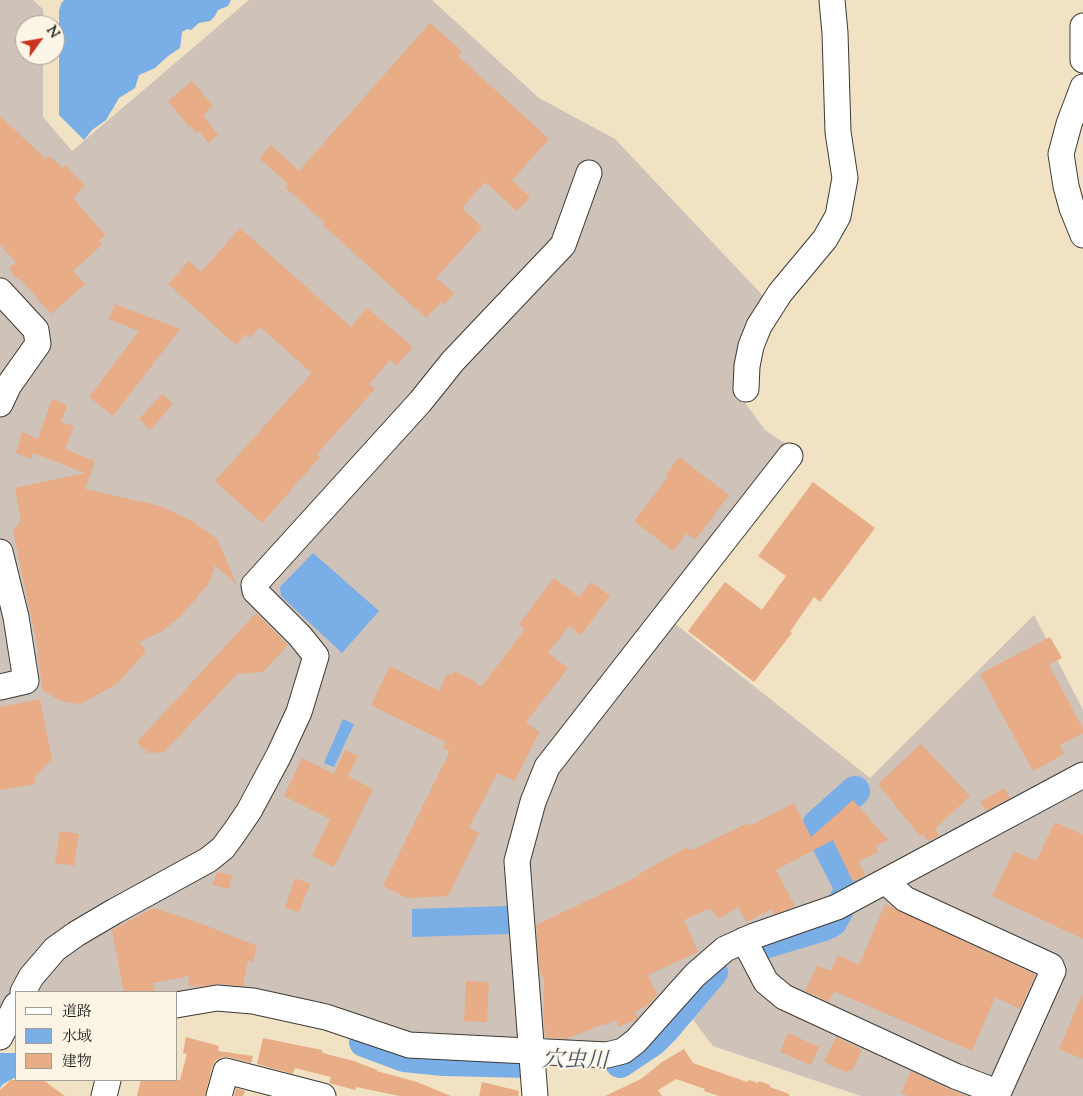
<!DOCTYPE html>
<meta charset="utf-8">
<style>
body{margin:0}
#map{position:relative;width:1083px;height:1096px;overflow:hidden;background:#f0e2c3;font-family:"Sorts Mill Goudy","Noto Serif JP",serif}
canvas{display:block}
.legend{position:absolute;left:15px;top:991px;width:162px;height:90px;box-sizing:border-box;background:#fcf5e5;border:1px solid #a29e95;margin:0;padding:6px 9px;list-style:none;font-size:15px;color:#1c1c1c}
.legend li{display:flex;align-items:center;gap:10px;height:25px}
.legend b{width:25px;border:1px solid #a29e95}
.north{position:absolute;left:15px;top:15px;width:50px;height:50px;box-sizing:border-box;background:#fcf5e5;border:1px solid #a29e95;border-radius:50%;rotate:58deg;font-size:14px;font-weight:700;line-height:20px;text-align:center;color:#1c1c1c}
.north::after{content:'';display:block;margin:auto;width:18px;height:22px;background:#c8321e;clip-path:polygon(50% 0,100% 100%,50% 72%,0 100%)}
</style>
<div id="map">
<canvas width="1083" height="1096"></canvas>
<ul class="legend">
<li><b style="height:6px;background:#fff"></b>道路</li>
<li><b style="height:14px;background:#79aee7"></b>水域</li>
<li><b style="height:14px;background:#e8ac86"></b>建物</li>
</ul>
<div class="north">N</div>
</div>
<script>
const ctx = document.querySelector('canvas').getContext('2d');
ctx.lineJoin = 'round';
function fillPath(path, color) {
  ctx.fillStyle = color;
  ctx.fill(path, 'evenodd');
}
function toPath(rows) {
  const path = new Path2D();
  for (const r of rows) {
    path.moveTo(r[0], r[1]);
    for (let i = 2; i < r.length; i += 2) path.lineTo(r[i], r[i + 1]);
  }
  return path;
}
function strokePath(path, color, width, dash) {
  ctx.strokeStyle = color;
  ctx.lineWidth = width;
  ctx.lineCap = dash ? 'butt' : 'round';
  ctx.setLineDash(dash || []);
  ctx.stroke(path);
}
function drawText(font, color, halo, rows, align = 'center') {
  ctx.font = font + ' "Sorts Mill Goudy","Noto Serif JP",serif';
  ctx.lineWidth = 4;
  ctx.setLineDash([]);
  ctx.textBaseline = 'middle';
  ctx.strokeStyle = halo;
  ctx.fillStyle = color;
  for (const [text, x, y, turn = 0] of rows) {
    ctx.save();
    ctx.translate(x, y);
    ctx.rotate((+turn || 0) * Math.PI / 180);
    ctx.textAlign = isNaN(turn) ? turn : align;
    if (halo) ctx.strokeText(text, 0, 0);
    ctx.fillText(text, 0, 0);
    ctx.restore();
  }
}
const industrial = toPath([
 [0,0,33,0,43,9,43,25,25,25,25,55,43,55,43,117,72,151,249,0,432,0,539,98,615,139,765,298,738,393,765,430,802,455,673,622,870,778,1034,615,1083,710,1083,1096,861,1096,713,1046,676,997,613,1046,405,1034,328,1003,266,992,176,995,176,992,16,992,0,1011]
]);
const water = toPath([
 [64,0,231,0,228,6,218,10,215,16,210,21,199,23,191,30,187,29,182,32,180,48,168,56,155,68,139,75,135,88,119,98,106,120,92,130,84,140,59,115,59,11,61,4],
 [313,553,379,611,342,653,281,596,280,587],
 [343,719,354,724,334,767,324,763],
 [508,906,510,934,412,937,412,909],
 [0,1053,16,1053,16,1077,3,1084,0,1088]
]);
const river = toPath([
 [761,945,821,927,832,922,850,889,817,825,855,791],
 [364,1042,404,1057,444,1061,530,1063],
 [620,1063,653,1041,664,1030,713,972]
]);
const building = toPath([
 [430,23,462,51,458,56,549,139,512,180,530,197,517,211,485,182,462,208,482,227,436,278,454,293,444,305,441,302,426,318,323,225,325,223,285,187,288,184,259,158,271,145,299,171],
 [192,81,213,106,203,115,218,135,208,143,199,131,196,133,190,125,189,127,168,101],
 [0,116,46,159,49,156,63,168,65,165,85,185,73,198,105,235,99,241,102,245,73,271,85,284,51,314,22,281,14,276,9,268,16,262,0,245],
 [240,228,351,327,367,308,413,347,397,365,390,360,369,384,375,389,317,454,320,457,262,523,215,481,312,373,260,327,250,338,246,334,236,345,168,284,189,261,201,272],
 [115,304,180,329,113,416,89,397,139,331,109,319],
 [162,394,173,404,150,430,139,419],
 [52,399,67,405,61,422,74,426,65,449,95,461,85,489,160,506,192,521,217,539,237,585,215,565,209,583,181,616,161,632,139,642,146,651,117,684,80,704,61,701,43,691,37,654,39,654,13,531,21,521,15,488,85,473,33,453,31,459,16,453,22,432,38,439],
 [679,457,729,495,695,540,687,533,673,551,634,521,668,477,666,475],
 [813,482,875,528,820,602,814,597,790,632,792,633,754,682,688,631,725,582,762,610,786,576,758,556],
 [554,578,579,597,591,582,610,596,581,635,569,626,548,653,568,668,526,722,539,732,515,781,497,773,469,828,479,833,448,896,407,898,383,886,450,751,443,748,446,742,371,705,390,666,439,691,448,673,452,675,454,671,474,681,481,687,525,629,519,624],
 [256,613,288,645,263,672,237,674,164,752,148,753,137,742],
 [1050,637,1062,658,1049,665,1083,729,1083,733,1060,745,1064,754,1033,771,980,674],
 [40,699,52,759,34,777,36,784,0,790,0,707],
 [921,744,970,796,935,829,939,836,929,841,922,834,920,836,878,784],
 [345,750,358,756,348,776,373,789,334,867,312,856,330,819,284,796,302,758,334,774],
 [1004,788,1010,798,986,811,980,802],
 [853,800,888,840,876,846,878,852,859,861,865,876,853,882,833,840,776,870,795,906,791,908,774,914,772,909,746,922,738,907,719,919,710,908,684,920,698,952,648,975,657,995,649,1004,635,1012,638,1017,637,1019,619,1027,616,1020,606,1025,603,1024,567,1039,545,1037,543,1008,544,1007,544,979,540,973,536,925,639,876,638,875,685,848,692,850,748,823,750,826,794,803,811,837],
 [1055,822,1083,835,1083,939,992,896,1014,851,1036,861],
 [60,831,79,834,74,866,55,863],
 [217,872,232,875,229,889,213,885],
 [295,878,310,884,299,912,285,908],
 [885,904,1034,974,1035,976,1020,1009,995,997,972,1051,834,991,829,1002,805,991,817,966,831,971,838,955,859,965],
 [154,908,202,924,257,946,253,962,248,960,243,986,218,984,198,987,188,985,189,976,153,983,155,992,124,992,112,930],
 [466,981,489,982,487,1022,464,1021],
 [1083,993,1083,1059,1059,1049],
 [788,1033,819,1047,811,1065,780,1052],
 [186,1037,219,1046,218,1051,253,1056,251,1063,229,1057,222,1057,216,1060,212,1067,205,1096,137,1096,141,1080,180,1080,187,1054,183,1053],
 [836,1037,862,1050,852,1071,848,1069,847,1073,824,1062],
 [263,1038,322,1050,322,1052,326,1054,354,1061,377,1070,377,1071,417,1082,451,1096,400,1096,356,1087,355,1090,329,1083,331,1077,295,1068,293,1074,257,1064],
 [684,1049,693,1063,747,1082,749,1080,758,1083,759,1081,770,1085,770,1087,789,1094,789,1096,719,1096,704,1091,705,1089,676,1079,658,1090,662,1096,605,1096,641,1079,662,1062],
 [911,1071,949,1089,966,1096,908,1096,901,1093],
 [11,1080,43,1080,65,1096,0,1096,0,1090],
 [482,1082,519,1091,518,1096,479,1096],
 [236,1088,245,1091,243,1096,234,1096]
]);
const minor = toPath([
 [1083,26,1083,60],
 [1083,87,1069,124,1061,154,1066,186,1072,208,1083,235],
 [0,291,36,330,38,344,9,385,0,404],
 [746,389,747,366,751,346,759,326,780,293,825,239,838,216,845,178,838,132,835,33,832,0],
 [0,552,16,617,26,681,0,687],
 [744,940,766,982,784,997,955,1076,997,1092,1000,1089,1053,971,1051,966,905,899,886,882],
 [23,992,31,977,55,949,76,934,115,911,208,860,223,848,234,833,249,811,279,755,299,712,316,656,300,636,255,591,254,585,420,402,453,361,563,245,589,173],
 [176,1005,217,998,253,1001,326,1017,409,1045,607,1055,623,1051,636,1041,695,975,725,949,754,936,837,907,1083,775],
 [0,1037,16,1005],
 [104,1096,108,1080],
 [219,1096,226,1071,323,1096],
 [535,1096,517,861,533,802,547,767,790,456]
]);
const waterNames = [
 ["穴虫川",575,1063,1]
];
fillPath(industrial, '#cec2b9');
fillPath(water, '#79aee7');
strokePath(river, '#79aee7', 30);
fillPath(building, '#e8ac86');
strokePath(minor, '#3c3a35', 27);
strokePath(minor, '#fff', 25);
drawText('italic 22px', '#41566d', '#fcf5e5', waterNames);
</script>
